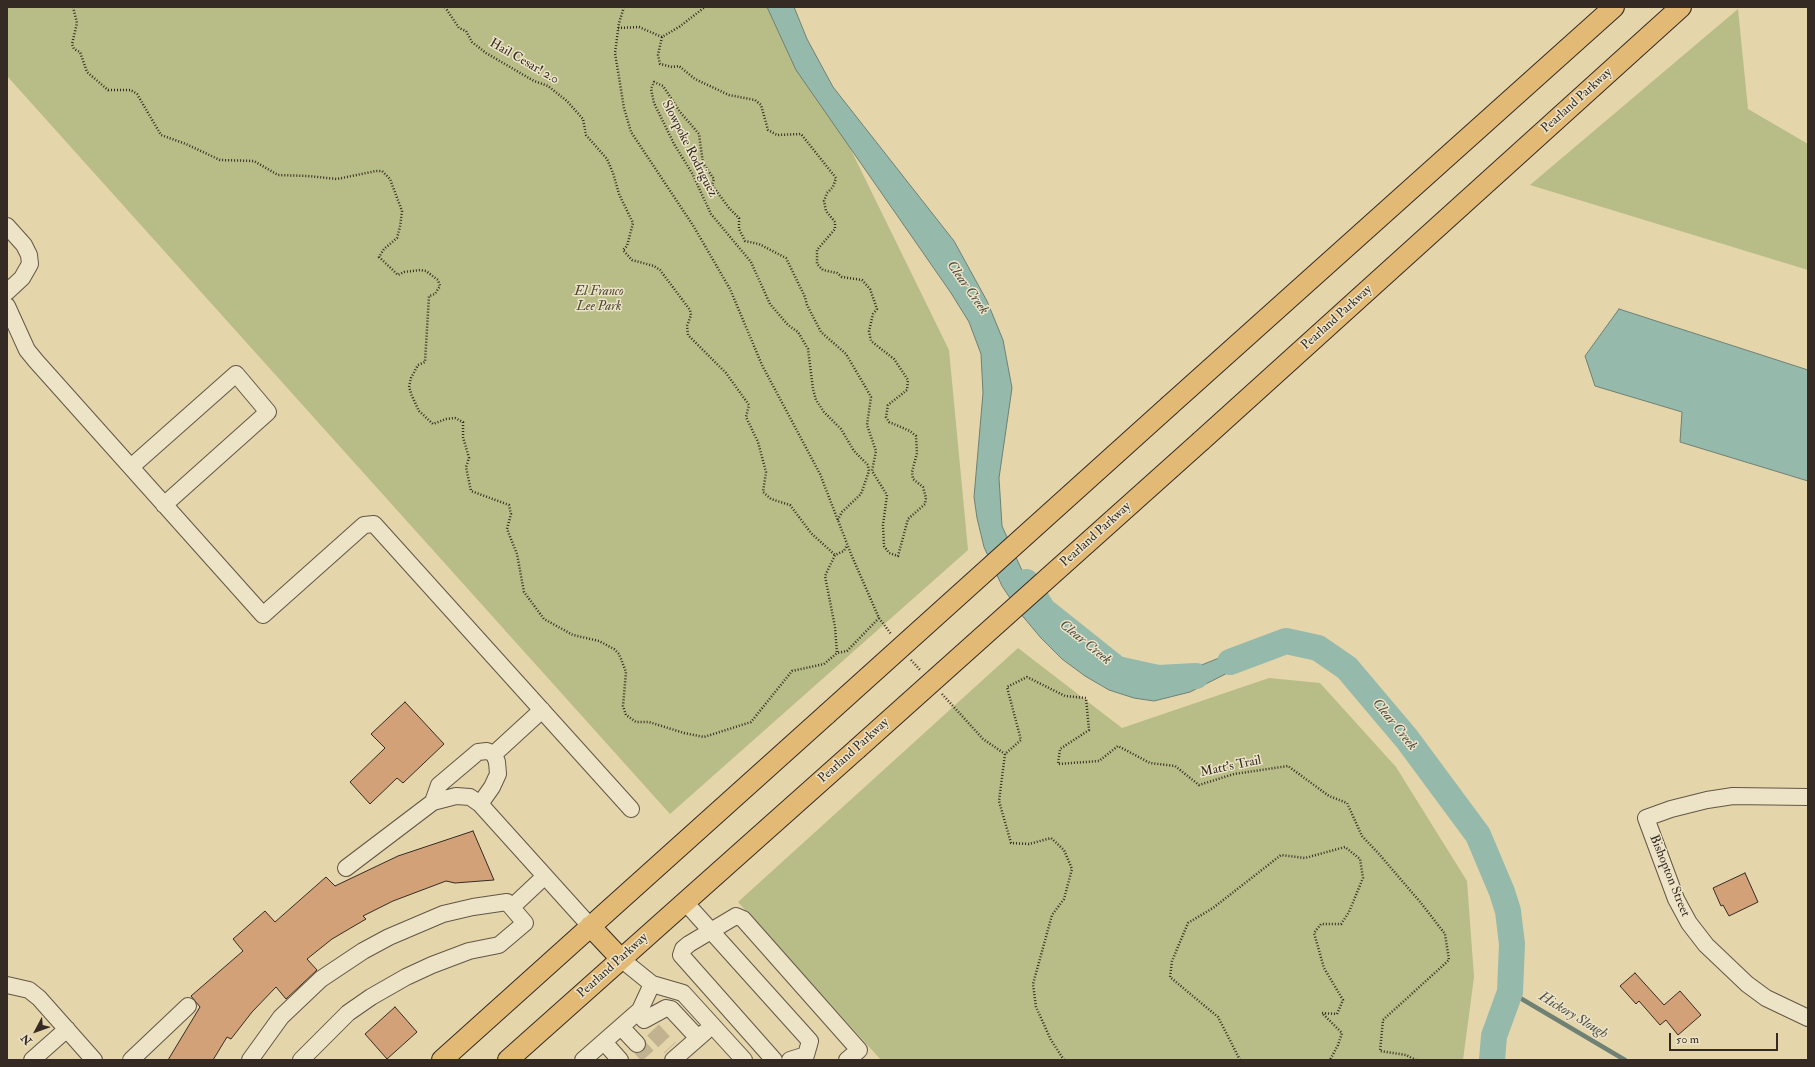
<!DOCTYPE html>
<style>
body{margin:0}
#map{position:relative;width:1815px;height:1067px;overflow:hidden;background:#e4d5ab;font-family:"IM FELL Double Pica",serif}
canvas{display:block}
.frame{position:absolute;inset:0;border:8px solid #362b24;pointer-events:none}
.north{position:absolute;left:16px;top:1011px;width:40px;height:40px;-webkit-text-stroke:3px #ede4c8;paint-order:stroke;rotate:229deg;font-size:11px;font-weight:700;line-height:16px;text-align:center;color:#362b24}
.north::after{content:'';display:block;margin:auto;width:14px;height:18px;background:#362b24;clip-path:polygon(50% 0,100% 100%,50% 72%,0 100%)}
.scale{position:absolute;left:1669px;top:1033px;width:109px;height:18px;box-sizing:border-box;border:2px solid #362b24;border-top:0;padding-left:5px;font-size:12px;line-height:14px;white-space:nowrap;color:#362b24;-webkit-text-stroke:3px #ede4c8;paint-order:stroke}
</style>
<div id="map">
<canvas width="1815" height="1067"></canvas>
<div class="frame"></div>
<div class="north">N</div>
<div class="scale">50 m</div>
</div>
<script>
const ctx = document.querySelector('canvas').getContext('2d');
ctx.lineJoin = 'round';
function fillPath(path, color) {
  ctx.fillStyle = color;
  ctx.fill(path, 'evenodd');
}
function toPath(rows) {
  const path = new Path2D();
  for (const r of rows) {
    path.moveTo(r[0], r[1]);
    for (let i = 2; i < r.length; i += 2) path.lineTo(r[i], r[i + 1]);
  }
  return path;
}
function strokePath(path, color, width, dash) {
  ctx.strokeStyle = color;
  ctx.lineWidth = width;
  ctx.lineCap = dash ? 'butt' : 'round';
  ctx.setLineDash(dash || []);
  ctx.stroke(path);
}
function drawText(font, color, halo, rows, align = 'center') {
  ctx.font = font + ' "IM FELL Double Pica",serif';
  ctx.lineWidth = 3;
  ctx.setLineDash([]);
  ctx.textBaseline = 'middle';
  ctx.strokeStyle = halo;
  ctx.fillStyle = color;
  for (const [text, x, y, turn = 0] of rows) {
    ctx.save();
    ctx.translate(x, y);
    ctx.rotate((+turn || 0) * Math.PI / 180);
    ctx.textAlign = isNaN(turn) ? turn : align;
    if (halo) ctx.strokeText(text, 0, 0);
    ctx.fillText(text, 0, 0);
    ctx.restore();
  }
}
const green = toPath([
 [7,7,785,7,802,50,949,350,968,550,670,814,7,76],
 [1738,9,1748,109,1808,144,1808,270,1530,185],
 [1018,648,1122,728,1269,678,1320,683,1396,767,1467,881,1474,977,1463,1060,881,1060,738,902]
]);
const water = toPath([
 [767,7,794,7,807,39,833,87,954,241,987,301,1003,340,1012,388,999,478,1002,526,1024,575,1051,620,1069,642,1097,663,1117,675,1146,682,1184,672,1234,652,1265,643,1263,655,1190,692,1154,701,1134,698,1109,690,1085,676,1062,659,1041,638,1020,613,1002,586,984,547,977,518,974,497,983,393,981,354,969,322,951,293,796,70,767,7],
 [1619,309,1808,370,1808,481,1680,442,1682,412,1595,386,1585,356,1619,309]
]);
const stream = toPath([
 [1510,992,1625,1060]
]);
const river = toPath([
 [1026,582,1043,610,1117,669,1158,678,1196,676],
 [1230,662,1286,641,1318,648,1347,668,1407,739,1478,835,1502,892,1508,911,1512,944,1510,992,1494,1036,1492,1060]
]);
const building = toPath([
 [405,702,444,744,403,783,397,778,370,804,350,782,385,748,371,734,405,702],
 [473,831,494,880,455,883,446,881,393,901,363,916,366,919,332,939,307,959,317,970,286,999,276,987,252,1012,231,1039,227,1037,213,1060,168,1060,200,1007,191,996,243,951,233,939,265,911,275,922,326,877,335,886,398,856,473,831],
 [1745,873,1758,902,1729,916,1723,905,1721,906,1713,888,1745,873],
 [1635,973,1664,1005,1680,991,1701,1015,1678,1035,1666,1020,1660,1025,1639,1001,1636,1004,1620,986,1635,973],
 [395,1007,417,1032,387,1059,365,1034,395,1007]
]);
const minorTunnel = toPath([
 [653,1030,670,1048],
 [637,1044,651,1060]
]);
const path = toPath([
 [73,7,77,23,72,44,74,49,80,52,87,72,108,90,131,90,137,94,161,135,186,144,220,160,254,161,278,175,308,176,337,179,376,171,382,171,390,179,402,211,400,227,397,238,384,249,379,257,398,275,404,272,420,270,426,271,438,280,440,286,435,294,429,296,425,362,418,365,411,378,409,387,412,396,419,411,433,424,446,419,455,418,463,422,463,437,469,458,466,467,471,491,509,505,511,514,507,529,517,554,524,592,544,619,573,635,599,641,614,649,619,654,626,672,623,706,626,715,636,722,649,722,684,733,704,737,751,722,792,671,824,664,837,653,835,627,825,576,835,555,844,551,847,545],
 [445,7,459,28,466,31,472,42,486,53,534,81,548,86,567,101,583,119,586,135,607,159,613,173,619,194,633,223,627,246,623,250,632,260,654,266,660,270,690,310,691,315,687,326,688,335,726,373,749,405,746,417,758,442,766,472,763,492,771,499,790,505,811,533,835,555],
 [624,7,619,23,615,53,624,108,631,132,694,227,730,289,762,365,820,474,851,554,879,618,847,651,837,653],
 [618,28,639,27,662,37,679,27,705,7],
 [662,37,658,55,660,64,672,67,679,66,695,79,729,95,755,100,761,105,768,130,777,135,801,134,836,178,833,187,827,193,824,201,826,211,835,222,835,229,817,250,817,264,823,270,837,273,842,277,862,280,870,289,877,309,873,314,869,331,871,341,894,359,908,380,907,390,888,405,886,417,889,422,910,431,916,436,917,453,912,472,913,479,923,487,926,498,925,504,908,519,898,556,889,553,884,546,883,525,887,495,872,471,876,451,867,425,871,397,866,388,846,354,821,332,807,305,805,297,786,258,759,244,745,241,739,229,739,218,729,208,712,185,714,179,703,163,699,134,680,112,663,86,654,82,651,89,654,103,674,144,692,173,711,214,751,262,770,304,788,325,798,332,808,349,813,389,816,400,824,412,841,429,854,451,868,465,869,471,861,494,842,512,837,521],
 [879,618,891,634],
 [911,660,921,671],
 [942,694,983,739,1005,754],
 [1064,1060,1051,1040,1036,1007,1033,984,1052,915,1064,899,1072,869,1064,850,1051,838,1029,844,1011,843,999,801,1005,754,1021,740,1007,687,1027,677,1065,696,1086,698,1089,730,1060,749,1058,764,1099,761,1118,746,1150,763,1175,766,1199,785,1234,774,1288,766,1329,796,1347,803,1362,836,1379,854,1421,903,1445,934,1449,960,1383,1020,1380,1051,1406,1055,1416,1060],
 [1240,1060,1218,1017,1170,977,1172,961,1188,923,1213,908,1281,855,1305,858,1345,847,1360,859,1363,878,1349,912,1341,924,1321,924,1314,933,1324,968,1343,1000,1337,1014,1322,1013,1342,1033,1338,1045,1330,1060]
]);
const minor = toPath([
 [7,226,24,245,29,255,30,264,22,278,7,292],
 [7,306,27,350,36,361,263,615,364,525,374,524,631,809],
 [131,467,236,374,268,412,164,505],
 [494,754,542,710],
 [1808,797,1733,796,1707,800,1671,809,1646,818,1676,899,1689,923,1706,945,1747,984,1766,998,1808,1018],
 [433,802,439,785,478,752,487,751,494,754,497,762,498,774,492,787,480,804],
 [346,868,433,802,456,796,470,797,480,804,590,926],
 [685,902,810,1041,806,1055,790,1060],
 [512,907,545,876],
 [621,959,652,984,683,993,744,1060],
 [7,985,29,990,39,998,94,1060],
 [644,1020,666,1008,671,1009,698,1038],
 [621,1027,637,1044],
 [604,1042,620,1060],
 [32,1060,67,1029],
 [131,1060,188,1006],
 [250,1060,281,1017,321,979,363,951,389,937,443,914,473,907,507,902,525,923,499,945,469,951,432,965,406,977,371,997,348,1013,301,1060],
 [583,1060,640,1010,652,984],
 [673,1060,705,1032],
 [774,1060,681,955,683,949,689,944,736,916,743,919,859,1050,847,1060]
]);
const major = toPath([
 [1170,405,1614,7],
 [1201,441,1681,7],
 [590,926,621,959],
 [442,1060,827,714],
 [508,1060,857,749]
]);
const majorBridge = toPath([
 [827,714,1170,405],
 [857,749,1201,441]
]);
const streetNames = [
 ["Hail Cesar! 2.0",524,62,30],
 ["Pearland Parkway",1577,101,-42],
 ["Slowpoke Rodriguez",689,149,63],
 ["Pearland Parkway",1337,318,-42],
 ["Pearland Parkway",1096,535,-42],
 ["Pearland Parkway",854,751,-42],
 ["Matt's Trail",1231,767,-12],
 ["Bishopton Street",1669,876,68],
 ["Pearland Parkway",613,966,-42]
];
const parkNames = [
 ["El Franco",599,292],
 ["Lee Park",599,307]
];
const waterNames = [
 ["Clear Creek",967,288,55],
 ["Clear Creek",1085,643,39],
 ["Clear Creek",1394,725,51],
 ["Hickory Slough",1573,1016,31]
];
fillPath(green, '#b8bc86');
fillPath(water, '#95b9aa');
strokePath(water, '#6f8074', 1);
strokePath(stream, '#6f8074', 4.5);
strokePath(river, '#95b9aa', 26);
fillPath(building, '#d2a178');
strokePath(building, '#362b24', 1);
strokePath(minorTunnel, '#c1b390', 16, [16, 8]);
strokePath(minor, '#625646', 18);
strokePath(major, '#362b24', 22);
strokePath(path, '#362b24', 2.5, [1, 2]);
strokePath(minor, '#ede4c8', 16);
strokePath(major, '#e2ba76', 20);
strokePath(majorBridge, '#362b24', 22, []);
strokePath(majorBridge, '#e2ba76', 20);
drawText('13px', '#362b24', '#ede4c8', streetNames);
drawText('italic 13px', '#504838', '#ede4c8', parkNames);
drawText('italic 14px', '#4e4e46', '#ede4c8', waterNames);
</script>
